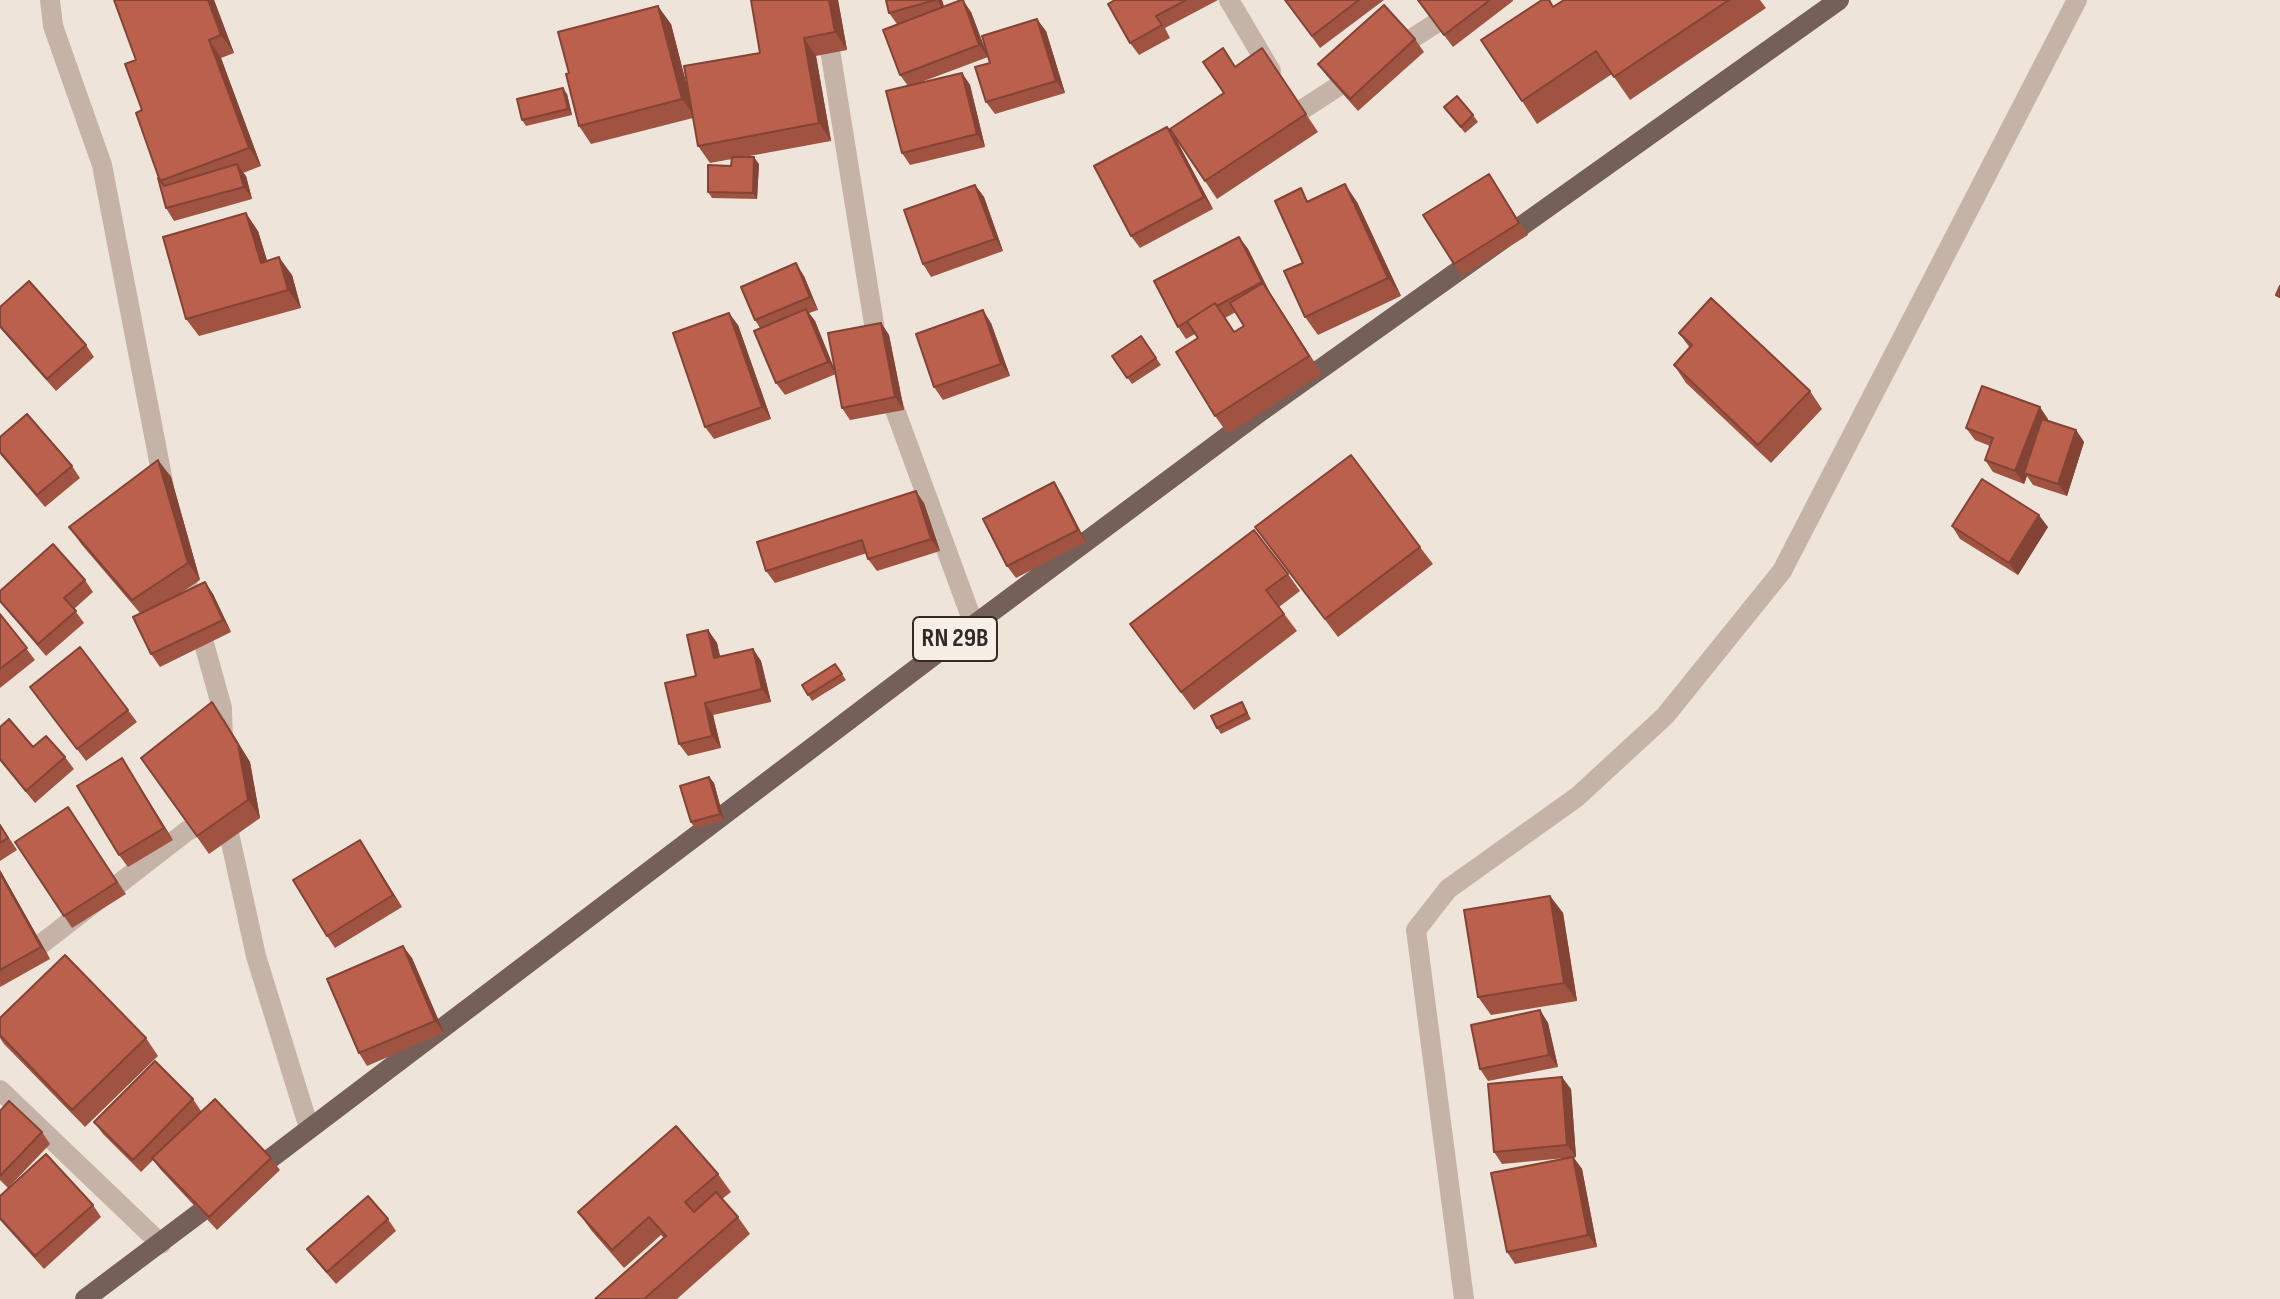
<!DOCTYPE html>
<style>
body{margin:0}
canvas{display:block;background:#efe4da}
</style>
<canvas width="2280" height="1299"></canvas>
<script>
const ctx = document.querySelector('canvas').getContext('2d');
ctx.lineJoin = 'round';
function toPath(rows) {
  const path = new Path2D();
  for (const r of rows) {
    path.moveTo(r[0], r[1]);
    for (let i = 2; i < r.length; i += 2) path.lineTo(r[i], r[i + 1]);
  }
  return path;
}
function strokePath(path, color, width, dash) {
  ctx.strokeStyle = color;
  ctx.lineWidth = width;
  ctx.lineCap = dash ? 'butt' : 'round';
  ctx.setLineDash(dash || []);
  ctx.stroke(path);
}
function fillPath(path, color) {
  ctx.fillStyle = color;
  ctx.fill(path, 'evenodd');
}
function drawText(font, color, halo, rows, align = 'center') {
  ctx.font = font + ' "Sofia Sans Condensed",sans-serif';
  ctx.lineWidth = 7;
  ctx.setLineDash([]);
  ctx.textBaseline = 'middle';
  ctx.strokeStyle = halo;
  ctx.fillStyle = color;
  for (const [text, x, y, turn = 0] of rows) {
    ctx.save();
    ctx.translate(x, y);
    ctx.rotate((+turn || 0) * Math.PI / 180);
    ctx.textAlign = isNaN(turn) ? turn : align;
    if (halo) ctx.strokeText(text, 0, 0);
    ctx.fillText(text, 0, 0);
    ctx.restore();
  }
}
const minor = toPath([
 [50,0,53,26,102,165,164,487],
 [822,0,878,349],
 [1229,0,1271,71],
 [1391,52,1472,0],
 [1280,124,1357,74],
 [887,388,974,625],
 [181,561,222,708,223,743],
 [225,815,256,956,309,1128],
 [0,976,187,831,213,818],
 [0,1090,161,1244],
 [1464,1299,1416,930,1448,889,1577,797,1665,716,1782,571,2077,0]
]);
const primary = toPath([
 [250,1174,974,625,1260,412,1839,0],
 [85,1299,222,1196]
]);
const wall = toPath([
 [214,0,234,53,221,58,261,166,243,173,246,176,252,199,174,221,166,208,136,60],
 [838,0,847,50,816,56,831,141,744,157,759,164,757,199,712,198,708,192,731,166,732,159,710,163,698,146,693,118,591,144,579,126,569,73,671,24,689,95,760,53],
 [886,0,942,0,944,6,971,12,988,57,916,84,962,73,970,85,985,147,910,165,902,153,908,86,900,75,897,24,889,13],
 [1115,0,1218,0,1165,28,1170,38,1139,55,1130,43],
 [1285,0,1384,0,1320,48],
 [1417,0,1513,0,1513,1,1453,47],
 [1564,0,1760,0,1766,8,1630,100,1612,74,1537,124,1522,101,1554,7],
 [1046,31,1065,93,995,114,986,102,990,63],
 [1415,39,1424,52,1358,111,1327,76,1318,64],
 [1262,48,1318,132,1217,199,1170,129,1224,93,1235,67],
 [567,94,572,115,526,126,522,120],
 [1444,107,1473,115,1478,122,1465,133],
 [1176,139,1213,209,1140,248,1131,236],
 [1489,174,1528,235,1462,276,1454,264],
 [975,185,984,197,1003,251,931,277,923,264],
 [1309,201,1357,202,1401,296,1318,335,1305,317,1303,263],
 [258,231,267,261,292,275,301,308,199,336,186,319],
 [1239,237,1248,249,1270,293,1322,374,1228,434,1215,416,1198,338,1195,334,1186,339,1178,327],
 [1236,312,1244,326,1234,332,1225,318],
 [804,276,818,310,809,313,815,321,835,370,881,323,889,335,904,410,850,420,842,408,836,374,785,395,776,383,760,328,755,320],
 [0,307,86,345,94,357,56,391,0,328],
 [991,323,1010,376,943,400,934,387],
 [738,325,771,419,714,439,705,427],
 [1679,333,1810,391,1822,409,1771,463,1686,383,1674,365,1690,348],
 [1141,336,1161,365,1132,384,1112,356],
 [2048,419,2048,421,2076,430,2084,442,2067,496,2033,485,2027,476,2024,484,1993,472,1985,460,1990,446,1975,440,1966,428],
 [0,437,72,466,80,478,45,507,0,454],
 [158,460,171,477,200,580,181,593,205,582,213,594,231,632,160,667,151,654,140,613,82,545,69,527],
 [1054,482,1062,495,1086,542,1016,578,1007,566],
 [924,503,940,551,877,571,868,559,867,553,775,583,766,571],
 [1952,526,2048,527,2018,575,1960,539],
 [1255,527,1420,547,1433,564,1338,637],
 [1288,574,1300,591,1279,607,1297,631,1194,710,1130,624],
 [85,580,93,592,74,609,84,623,46,656,0,602,0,591],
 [0,614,35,660,0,688],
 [708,630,717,643,720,656,753,649,761,661,771,702,713,715,721,748,688,756,679,744],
 [835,664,846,680,812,701,802,685],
 [30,687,128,710,137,722,86,761],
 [1242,702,1251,719,1221,734,1217,728],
 [224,719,250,762,260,818,209,854,141,758],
 [0,727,33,747,65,757,74,769,35,803,0,761],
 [130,771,173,840,128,867,119,855],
 [709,777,714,783,724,820,695,829,691,822],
 [68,807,126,894,72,928,64,916],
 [0,824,17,850,0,861],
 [360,840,402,907,335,948,327,936],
 [0,870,50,959,0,987],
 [1550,896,1563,913,1577,1001,1491,1015,1478,997],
 [412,958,444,1033,367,1066,359,1053],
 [1540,1010,1548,1023,1558,1067,1488,1081,1480,1069],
 [0,1018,146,1038,158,1056,85,1127,4,1044,0,1038],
 [1571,1089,1576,1157,1574,1158,1582,1169,1597,1247,1515,1264,1507,1252,1565,1158,1502,1164,1494,1152],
 [193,1099,201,1111,271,1158,280,1170,217,1230,161,1170,153,1160,141,1172,103,1134,94,1122],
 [0,1111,42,1132,50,1144,10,1186,93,1205,101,1217,44,1269,0,1220,0,1196,8,1188,0,1180],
 [718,1174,731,1192,722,1199,738,1217,750,1234,677,1299,595,1299,664,1238,661,1235,624,1268,591,1230,578,1212],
 [388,1219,396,1231,336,1284,316,1261,307,1249]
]);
const shadedWall = toPath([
 [208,0,214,0,234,53,221,35],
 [829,0,838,0,847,50,835,32],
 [937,0,942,0,945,12],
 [963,0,971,12,988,57,979,45],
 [658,6,671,24,695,117,682,99],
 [1037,19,1046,31,1065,93,1056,81],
 [804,38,816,56,831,141,819,123],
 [209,40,221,58,261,166,249,148],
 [962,73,970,85,985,147,977,134],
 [563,88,567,94,572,115,568,109],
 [1167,127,1176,139,1213,209,1204,197],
 [754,157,759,164,757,199,753,193],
 [237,164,246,176,252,199,244,187],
 [1345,184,1357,202,1401,296,1388,278],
 [975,185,984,197,1003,251,995,239],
 [246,213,258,231,273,280,261,263],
 [1239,237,1248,249,1270,293,1322,374,1262,282],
 [279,257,292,275,301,308,288,290],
 [796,263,804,276,818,310,810,297],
 [806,309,815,321,836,374,828,362],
 [983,310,991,323,1010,376,1001,364],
 [729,313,738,325,771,419,762,407],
 [881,323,889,335,904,410,895,397],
 [2040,407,2048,419,2027,474,2024,473,2027,476,2024,484,2015,471],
 [2076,430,2084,442,2067,496,2058,484],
 [158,460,171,477,200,580,188,563],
 [1054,482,1062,495,1086,542,1078,530],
 [916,491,924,503,940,551,931,539],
 [2039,515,2048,527,2018,575,2009,563],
 [205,582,213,594,231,632,223,620],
 [708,630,717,643,723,670,714,658],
 [753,649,761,661,771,702,762,689],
 [212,702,250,762,260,818,248,800],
 [705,703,713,715,721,748,712,736],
 [122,758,130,771,173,840,164,828],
 [709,777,714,783,724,820,720,814],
 [360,840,368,852,402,907,393,895],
 [0,870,50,959,41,947,0,873],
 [1550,896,1563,913,1577,1001,1564,983],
 [403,946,412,958,444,1033,435,1021],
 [1540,1010,1548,1023,1558,1067,1549,1055],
 [1562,1077,1571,1089,1576,1157,1567,1145],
 [1573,1157,1582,1169,1597,1247,1588,1235]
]);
const building = toPath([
 [114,0,208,0,221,35,209,40,249,148,160,181,136,113,142,110,125,64,136,60,114,0],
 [751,0,829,0,835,32,804,38,819,123,698,146,684,66,760,53,751,0],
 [886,0,935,0,889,13,886,0],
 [961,0,963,0,979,45,900,75,883,30,961,0],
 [1115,0,1186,0,1156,16,1162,25,1130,43,1108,4,1115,0],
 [1285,0,1359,0,1312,36,1285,0],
 [1418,0,1490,0,1444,35,1418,0],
 [1542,0,1549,0,1553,7,1564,0,1729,0,1614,77,1596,51,1522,101,1481,40,1542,0],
 [1384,5,1415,39,1350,99,1318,64,1384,5],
 [658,6,682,99,579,126,566,74,569,73,558,32,658,6],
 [1037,19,1056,81,986,102,975,67,990,63,982,36,1037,19],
 [1223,48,1235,67,1262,48,1306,114,1205,181,1170,129,1224,93,1203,62,1223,48],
 [962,73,977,134,902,153,886,91,962,73],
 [563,88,568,109,522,120,517,99,563,88],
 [1457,96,1473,115,1461,127,1444,107,1457,96],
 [1167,127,1204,197,1131,236,1094,166,1167,127],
 [732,157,754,157,753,193,708,192,708,165,731,166,732,157],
 [237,164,244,187,166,208,158,178,159,178,164,186,237,164],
 [1489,174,1519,223,1454,264,1423,215,1489,174],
 [1345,184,1388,278,1305,317,1284,271,1303,263,1275,201,1301,188,1307,202,1345,184],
 [975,185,995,239,923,264,904,210,975,185],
 [246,213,261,263,279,257,288,290,186,319,163,237,246,213],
 [1239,237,1262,282,1217,306,1215,303,1178,327,1154,281,1239,237],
 [796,263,810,297,755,320,741,287,796,263],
 [29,281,86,345,47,379,0,326,0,307,29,281],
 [1263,283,1309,356,1215,416,1176,352,1198,338,1187,321,1215,303,1234,332,1244,326,1230,303,1263,283],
 [2280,286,2280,297,2276,295,2280,286],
 [1711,298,1810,391,1758,445,1674,365,1692,345,1679,333,1711,298],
 [806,309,828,362,776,383,754,331,806,309],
 [983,310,1001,364,934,387,916,334,983,310],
 [729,313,762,407,705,427,673,333,729,313],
 [881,323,895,397,842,408,828,333,881,323],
 [1141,336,1156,358,1127,378,1112,356,1141,336],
 [1982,386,2040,407,2015,471,1985,460,1993,438,1966,428,1982,386],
 [27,414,72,466,37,495,0,452,0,437,27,414],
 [2042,419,2076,430,2058,484,2024,473,2042,419],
 [1351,455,1420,547,1325,619,1255,527,1351,455],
 [158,460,188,563,132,600,69,527,158,460],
 [1982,479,2039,515,2009,563,1952,526,1982,479],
 [1054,482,1078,530,1007,566,983,519,1054,482],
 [916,491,931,539,868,559,862,540,766,571,757,542,916,491],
 [1254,530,1288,574,1266,590,1284,614,1181,692,1130,624,1254,530],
 [53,544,85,580,64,598,76,611,38,644,0,601,0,591,53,544],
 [205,582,223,620,151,654,133,617,205,582],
 [0,614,27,648,0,669,0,614],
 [708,630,714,658,753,649,762,689,705,703,712,736,679,744,665,683,696,676,687,635,708,630],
 [80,647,128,710,77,749,30,687,80,647],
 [835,664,842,674,808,695,802,685,835,664],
 [212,702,238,744,248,800,197,836,141,758,212,702],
 [1242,702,1247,713,1217,728,1211,716,1242,702],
 [9,719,33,747,46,736,65,757,26,791,0,759,0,727,9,719],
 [122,758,164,828,119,855,77,786,122,758],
 [709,777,720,814,691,822,680,786,709,777],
 [68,807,117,882,64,916,15,842,68,807],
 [0,825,8,838,0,843,0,825],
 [360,840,393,895,327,936,293,880,360,840],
 [0,873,41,947,0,970,0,873],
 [1550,896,1564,983,1478,997,1464,910,1550,896],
 [403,946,435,1021,359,1053,327,979,403,946],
 [65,955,146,1038,72,1110,0,1035,0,1018,65,955],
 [1540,1010,1549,1055,1480,1069,1471,1025,1540,1010],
 [155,1061,193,1099,133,1160,94,1122,155,1061],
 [1562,1077,1567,1145,1494,1152,1488,1084,1562,1077],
 [215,1099,271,1158,209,1217,152,1158,215,1099],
 [9,1101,42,1132,0,1176,0,1111,9,1101],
 [676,1126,718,1174,685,1202,694,1212,716,1192,738,1217,644,1299,595,1299,666,1236,649,1217,612,1250,578,1212,676,1126],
 [46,1154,93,1205,35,1256,0,1218,0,1196,46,1154],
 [1573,1157,1588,1235,1507,1252,1491,1173,1573,1157],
 [368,1196,388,1219,327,1272,307,1249,368,1196]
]);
const shields = [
 [955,639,84]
];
const shieldNames = [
 ["RN 29B",955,639]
];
strokePath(minor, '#c6b3a7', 20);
strokePath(primary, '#746059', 20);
fillPath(wall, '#a15341');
fillPath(shadedWall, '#834335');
fillPath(building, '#bb604c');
strokePath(building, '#834335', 2);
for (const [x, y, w] of shields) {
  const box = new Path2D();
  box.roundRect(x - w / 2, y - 22, w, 44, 6);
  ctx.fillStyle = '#f7eee6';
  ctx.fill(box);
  strokePath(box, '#332a27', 2);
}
drawText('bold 26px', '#332a27', null, shieldNames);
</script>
